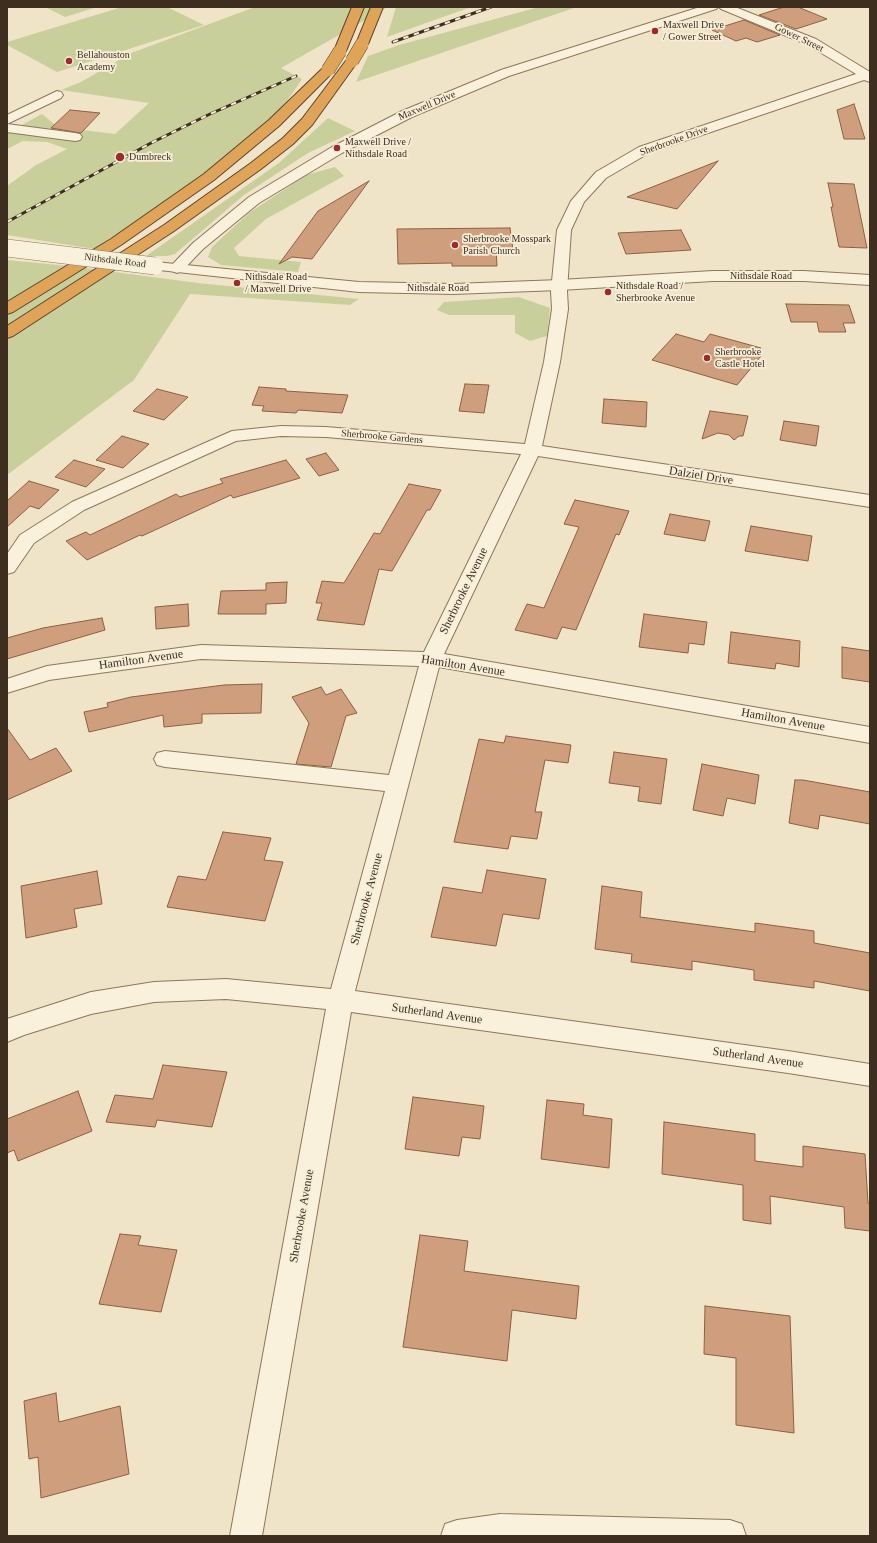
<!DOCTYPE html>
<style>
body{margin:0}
#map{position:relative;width:877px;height:1543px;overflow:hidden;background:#f0e4c8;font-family:"Times New Roman",serif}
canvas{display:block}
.frame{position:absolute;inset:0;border:8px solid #3d2e20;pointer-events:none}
</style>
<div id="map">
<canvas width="877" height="1543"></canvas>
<div class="frame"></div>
</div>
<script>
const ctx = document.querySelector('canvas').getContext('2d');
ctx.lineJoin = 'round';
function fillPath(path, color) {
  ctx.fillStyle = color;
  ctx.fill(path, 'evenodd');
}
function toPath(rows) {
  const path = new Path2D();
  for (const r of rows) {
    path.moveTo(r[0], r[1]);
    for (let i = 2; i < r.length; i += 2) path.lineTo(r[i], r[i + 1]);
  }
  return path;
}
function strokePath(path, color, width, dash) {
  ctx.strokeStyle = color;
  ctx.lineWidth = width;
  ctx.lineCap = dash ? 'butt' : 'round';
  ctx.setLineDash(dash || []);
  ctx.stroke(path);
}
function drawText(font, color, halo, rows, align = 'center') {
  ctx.font = font + ' "Times New Roman",serif';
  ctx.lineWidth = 3.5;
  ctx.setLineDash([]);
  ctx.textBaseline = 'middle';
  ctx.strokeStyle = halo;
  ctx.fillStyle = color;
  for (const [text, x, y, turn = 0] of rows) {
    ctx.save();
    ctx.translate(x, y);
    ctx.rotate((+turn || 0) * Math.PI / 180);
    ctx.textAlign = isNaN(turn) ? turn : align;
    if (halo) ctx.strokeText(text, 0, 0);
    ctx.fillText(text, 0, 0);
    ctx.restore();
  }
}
const green = toPath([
 [45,7,97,7,65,17],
 [122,7,167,7,204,25,57,72,7,45,7,42],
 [255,7,388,7,281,68,302,79,283,107,258,133,205,176,94,249,7,235,7,186,36,165,67,149,47,142,23,141,7,149,7,133,42,114,58,127,115,134,149,103,61,90,81,82,131,53],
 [396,7,471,7,387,37],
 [539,7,577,7,356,82,368,56,399,45],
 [328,118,355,131,308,153,244,195,175,254,167,256,146,256,279,163],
 [335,167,344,176,266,219,234,248,239,256,301,262,298,272,221,265,208,257,212,247,249,213,306,175],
 [7,260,69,266,198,283,359,299,350,305,190,294,134,380,7,475],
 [519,297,550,308,547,336,530,341,515,333,515,315,449,315,437,310,444,302]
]);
const building = toPath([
 [784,7,798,7,827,19,796,29,759,15,784,7],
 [744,20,780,35,757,42,746,38,736,41,712,30,744,20],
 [854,104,865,139,844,139,837,110,854,104],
 [70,110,100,113,81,133,51,128,70,110],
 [718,161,677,209,627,197,718,161],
 [369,181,312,259,292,257,279,264,318,211,369,181],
 [828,183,854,184,867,248,839,247,831,207,833,207,828,183],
 [510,228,513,250,496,250,497,266,452,266,452,263,398,264,397,229,510,228],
 [681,230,691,250,626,254,618,233,681,230],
 [786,304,849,305,855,323,843,323,846,332,819,332,817,322,791,322,786,304],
 [676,334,704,342,710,334,761,348,756,355,761,356,737,385,652,360,676,334],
 [465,384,489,385,484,413,459,411,465,384],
 [259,387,286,389,286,391,348,395,342,413,298,410,296,413,262,411,264,406,252,405,259,387],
 [157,389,188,397,164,420,133,411,157,389],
 [604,399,647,402,646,427,602,423,604,399],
 [710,411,748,416,743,436,739,436,734,440,729,435,718,433,702,439,710,411],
 [784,421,819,426,816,446,780,440,784,421],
 [122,436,149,444,123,468,96,460,122,436],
 [326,453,339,470,319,476,306,459,326,453],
 [74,460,105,469,86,487,55,477,74,460],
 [286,460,300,478,233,498,231,495,142,536,140,535,87,560,66,541,86,532,90,535,176,494,180,497,223,483,220,479,286,460],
 [29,481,59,490,39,509,30,506,7,527,7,501,29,481],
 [409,484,441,490,430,510,427,510,392,571,379,569,364,625,317,620,322,603,316,603,322,581,344,583,374,533,380,534,409,484],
 [575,500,629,511,619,535,616,534,576,630,562,627,557,639,515,630,527,604,544,608,579,527,564,524,575,500],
 [670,514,710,521,705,541,664,534,670,514],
 [751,526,812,536,808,561,745,551,751,526],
 [287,582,286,603,266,604,266,614,218,614,221,591,266,590,266,583,287,582],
 [188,604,189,626,156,629,155,607,188,604],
 [644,614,707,622,704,645,689,643,688,653,639,647,644,614],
 [102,618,105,630,7,659,7,638,43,628,102,618],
 [731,632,800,641,799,667,776,663,775,669,728,663,731,632],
 [842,647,870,651,870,682,842,678,842,647],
 [262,684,261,713,202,714,202,723,164,727,163,715,89,732,84,712,108,707,107,703,131,697,224,685,262,684],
 [321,687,326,695,341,689,357,713,346,716,331,767,296,764,309,723,292,697,321,687],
 [7,728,30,760,56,748,72,771,7,800,7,728],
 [506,736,571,745,568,763,545,760,535,812,542,812,537,839,511,836,508,849,454,842,479,739,504,743,506,736],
 [614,752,667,759,661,804,638,801,640,787,609,783,614,752],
 [702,764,759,775,755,804,727,798,723,816,693,810,702,764],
 [795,780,803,780,870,792,870,824,820,815,818,829,789,823,795,780],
 [223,832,271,838,264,860,283,862,265,921,167,907,178,876,206,880,223,832],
 [487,870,546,879,539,919,503,914,496,946,431,937,443,887,482,893,487,870],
 [97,871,102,904,74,909,77,927,26,938,21,886,97,871],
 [602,886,642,892,640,917,755,932,755,923,814,931,814,943,870,953,870,991,814,981,814,988,754,980,754,970,692,961,692,970,631,962,632,954,595,949,602,886],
 [163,1065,227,1072,212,1127,157,1120,155,1127,106,1122,115,1095,153,1099,163,1065],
 [78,1091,92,1131,18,1161,14,1150,7,1153,7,1119,78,1091],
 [413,1097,484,1106,480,1139,462,1137,459,1156,405,1149,413,1097],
 [547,1100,584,1104,583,1115,612,1119,609,1168,541,1159,547,1100],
 [664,1122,755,1134,755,1161,803,1167,803,1146,865,1154,868,1203,870,1204,870,1231,845,1228,844,1207,770,1196,771,1224,743,1220,743,1185,662,1174,664,1122],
 [120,1234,141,1236,138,1245,177,1250,161,1312,99,1304,120,1234],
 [420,1235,468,1241,464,1271,579,1286,576,1319,512,1310,507,1361,403,1347,420,1235],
 [705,1306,790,1316,794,1433,736,1425,736,1358,704,1354,705,1306],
 [56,1393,59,1422,120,1406,129,1474,41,1498,38,1457,29,1459,24,1401,56,1393]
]);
const minor = toPath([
 [700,7,718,7,716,9,509,76,412,117,342,153,259,203,203,249,182,271,177,273,172,271,169,268,193,243,249,197,332,147,402,111,501,70,700,7],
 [719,7,735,7,816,39,870,72,870,82,864,80,649,153,606,178,584,202,571,230,567,291,568,309,560,362,542,446,870,495,870,507,538,456,444,654,870,727,870,743,439,667,355,991,788,1051,870,1064,870,1086,788,1073,351,1012,262,1536,230,1536,326,1009,226,999,154,1002,91,1014,24,1035,7,1042,7,1019,91,992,154,982,226,979,331,989,385,791,165,767,157,765,154,759,157,753,165,751,389,775,419,666,201,659,49,680,7,693,7,679,47,666,201,645,424,652,521,454,326,437,281,436,236,441,84,510,34,543,14,572,7,574,7,554,20,535,72,502,232,431,281,426,326,427,525,444,544,362,552,309,551,291,557,230,571,201,596,172,639,147,856,74,808,45,721,9,719,7],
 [57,91,61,92,63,95,61,98,7,124,7,115,57,91],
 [7,124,75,133,80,134,82,137,80,140,75,141,7,132,7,124],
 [500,1514,730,1520,742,1524,746,1536,441,1536,445,1524,457,1520,500,1514]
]);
const tertiary = toPath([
 [155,262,359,282,453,284,560,280,713,271,804,271,870,275,870,285,804,281,713,281,560,290,453,294,359,292,150,269,148,266,150,263,155,262]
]);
const motorway = toPath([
 [352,7,364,7,346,51,344,54,336,54,334,51,352,7],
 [371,7,383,7,368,44,366,47,362,48,358,47,356,44,371,7],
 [352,57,356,58,358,61,312,125,293,144,261,169,174,231,13,336,7,338,7,326,164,225,251,163,283,138,302,119,348,58,352,57],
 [328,66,332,67,334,70,332,73,279,126,214,180,121,245,13,312,7,314,7,302,111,239,204,174,269,120,324,67,328,66]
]);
const rail = toPath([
 [393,42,491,7],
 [7,222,151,143,210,114,296,76]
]);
const tertiaryBridgeFar1 = toPath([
 [7,248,10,248]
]);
const tertiaryBridge = toPath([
 [7,248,155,266]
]);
const motorwayBridge = toPath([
 [352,61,362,44],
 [328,70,340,51]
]);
const markers = [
 [655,31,4,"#9e2a2b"],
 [69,61,4,"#9e2a2b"],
 [337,148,4,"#9e2a2b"],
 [120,157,5,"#9e2a2b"],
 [455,245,4,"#9e2a2b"],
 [237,283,4,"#9e2a2b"],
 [608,292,4,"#9e2a2b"],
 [707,358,4,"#9e2a2b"]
];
const farPoinames = [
 ["Maxwell Drive",663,25],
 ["/ Gower Street",663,37],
 ["Bellahouston",77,55],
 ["Academy",77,67],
 ["Maxwell Drive /",345,142],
 ["Nithsdale Road",345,154],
 ["Dumbreck",129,157],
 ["Sherbrooke Mosspark",463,239],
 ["Parish Church",463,251],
 ["Nithsdale Road",245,277],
 ["/ Maxwell Drive",245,289],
 ["Nithsdale Road /",616,286],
 ["Sherbrooke Avenue",616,298],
 ["Sherbrooke",715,352],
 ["Castle Hotel",715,364]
];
const farStreetnames = [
 ["Gower Street",799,38,26],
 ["Maxwell Drive",427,106,-23],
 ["Sherbrooke Drive",674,141,-20],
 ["Nithsdale Road",115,261,7],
 ["Nithsdale Road",761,276],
 ["Nithsdale Road",438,288],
 ["Sherbrooke Gardens",382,437,5]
];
const streetNames = [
 ["Dalziel Drive",701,476,9],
 ["Sherbrooke Avenue",464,591,-64],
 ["Hamilton Avenue",141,660,-8],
 ["Hamilton Avenue",463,666,9],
 ["Hamilton Avenue",783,720,10],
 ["Sherbrooke Avenue",367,899,-75],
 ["Sutherland Avenue",437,1014,8],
 ["Sutherland Avenue",758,1058,8],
 ["Sherbrooke Avenue",302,1216,-80]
];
fillPath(green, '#c9cf9b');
fillPath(building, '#cf9f7d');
strokePath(building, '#8d5f41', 1);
strokePath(minor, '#8d765c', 2);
strokePath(tertiary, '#8d765c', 2);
strokePath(motorway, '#5b4430', 2);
fillPath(minor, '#faf1dc');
fillPath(tertiary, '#faf1dc');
fillPath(motorway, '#e0a458');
strokePath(rail, '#3d2e20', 3);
strokePath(rail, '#f7eed8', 2, [5.5]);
strokePath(tertiaryBridgeFar1, '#8d765c', 14, []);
strokePath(tertiaryBridge, '#8d765c', 18, []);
strokePath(motorwayBridge, '#5b4430', 14, []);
strokePath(tertiaryBridgeFar1, '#faf1dc', 13);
strokePath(tertiaryBridge, '#faf1dc', 17);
strokePath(motorwayBridge, '#e0a458', 13);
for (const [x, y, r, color] of markers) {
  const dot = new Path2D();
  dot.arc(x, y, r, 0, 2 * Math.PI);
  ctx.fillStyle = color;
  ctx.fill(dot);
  strokePath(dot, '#f7eed8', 1.5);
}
drawText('10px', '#3d2e20', '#f7eed8', farPoinames, 'left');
drawText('10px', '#3d2e20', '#f7eed8', farStreetnames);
drawText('12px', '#3d2e20', '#f7eed8', streetNames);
</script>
